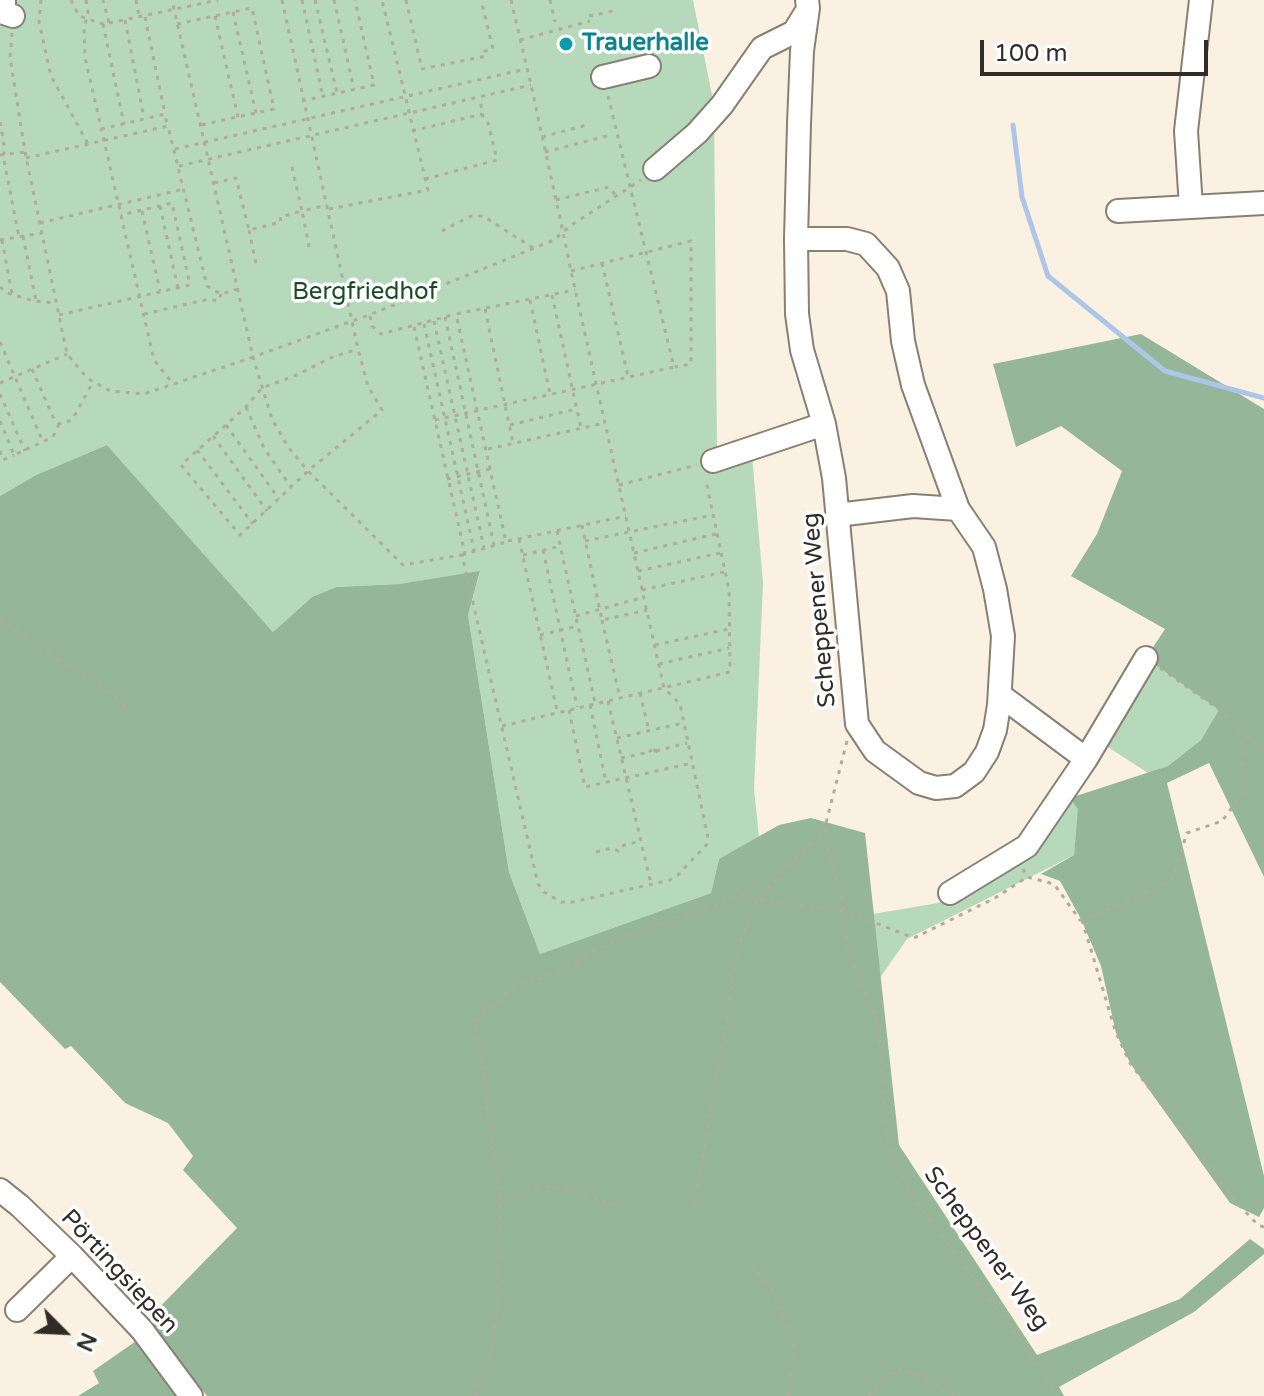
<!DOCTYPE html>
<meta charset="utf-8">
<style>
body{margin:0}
#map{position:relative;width:1264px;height:1396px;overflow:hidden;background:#faf1e2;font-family:"Varela Round",sans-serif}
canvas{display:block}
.north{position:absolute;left:24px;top:1292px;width:80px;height:80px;-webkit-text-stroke:6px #fff;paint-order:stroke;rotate:114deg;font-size:22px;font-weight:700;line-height:32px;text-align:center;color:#302c27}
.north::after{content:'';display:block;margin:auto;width:28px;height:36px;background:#302c27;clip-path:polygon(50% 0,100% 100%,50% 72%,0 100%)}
.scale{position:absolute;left:980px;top:40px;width:228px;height:36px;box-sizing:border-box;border:4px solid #302c27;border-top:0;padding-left:10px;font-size:24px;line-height:28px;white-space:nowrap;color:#302c27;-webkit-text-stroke:6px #fff;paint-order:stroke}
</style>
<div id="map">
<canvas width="1264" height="1396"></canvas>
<div class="north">N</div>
<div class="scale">100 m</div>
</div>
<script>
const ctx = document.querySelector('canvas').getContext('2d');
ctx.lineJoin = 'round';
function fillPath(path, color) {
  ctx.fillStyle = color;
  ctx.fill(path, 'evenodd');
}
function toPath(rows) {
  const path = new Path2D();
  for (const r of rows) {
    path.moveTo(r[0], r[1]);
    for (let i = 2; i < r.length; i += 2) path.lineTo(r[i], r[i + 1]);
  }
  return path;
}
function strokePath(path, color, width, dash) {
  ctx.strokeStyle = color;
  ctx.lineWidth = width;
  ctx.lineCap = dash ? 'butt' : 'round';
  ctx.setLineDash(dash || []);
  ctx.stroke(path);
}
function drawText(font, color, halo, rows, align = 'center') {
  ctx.font = font + ' "Varela Round",sans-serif';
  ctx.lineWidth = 7;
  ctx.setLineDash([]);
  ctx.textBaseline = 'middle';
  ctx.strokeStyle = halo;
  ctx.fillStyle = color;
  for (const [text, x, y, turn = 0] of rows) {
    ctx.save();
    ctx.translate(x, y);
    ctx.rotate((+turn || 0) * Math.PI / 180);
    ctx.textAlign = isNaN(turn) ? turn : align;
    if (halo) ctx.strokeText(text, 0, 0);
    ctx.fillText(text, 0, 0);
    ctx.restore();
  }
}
const green = toPath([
 [5,0,693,0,714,105,717,452,752,455,763,583,754,789,759,837,719,859,711,893,540,954,509,872,468,615,480,572,399,584,336,587,312,597,273,632,107,445,36,475,0,496,0,8],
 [1146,658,1220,710,1201,740,1168,766,1148,773,1097,740],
 [1070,798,1079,809,1074,855,907,939,880,978,873,914,938,903,1030,846]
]);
const forest = toPath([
 [1141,334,1264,409,1264,877,1209,763,1167,783,1264,1176,1264,1208,1259,1217,1230,1203,1130,1063,1116,1033,1101,966,1081,919,1060,881,1041,874,1074,855,1078,809,1070,798,1168,766,1201,740,1219,710,1146,658,1165,629,1071,576,1097,534,1122,471,1061,426,1016,447,993,364],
 [107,445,273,632,312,597,336,587,399,584,480,571,468,615,509,872,540,954,711,893,719,859,779,825,811,818,865,833,899,1145,1037,1355,1180,1299,1250,1239,1264,1249,1264,1254,1194,1312,1059,1387,1064,1396,207,1396,147,1320,237,1228,183,1170,193,1156,168,1123,125,1103,71,1046,65,1049,0,982,0,496,36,475],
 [139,1339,181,1396,78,1396,99,1383,93,1371]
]);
const stream = toPath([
 [1013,125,1022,197,1048,276,1165,371,1264,398]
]);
const path = toPath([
 [41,0,39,22,51,76,88,144],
 [71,0,79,16,103,24,109,23,103,0],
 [86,0,88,12,84,29,85,57,154,360,174,385],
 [136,0,139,16],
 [282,0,358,349,368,386,382,410,308,471,240,535,181,465,246,407,262,388,297,375,330,358,358,349],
 [302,0,323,97],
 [315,0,337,93],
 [334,0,354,89],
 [406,0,422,69,486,56,485,51,493,49,481,0],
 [511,0,531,85,563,232,571,271,664,688,680,704,708,838,707,844,678,875,670,880,573,902,561,902,544,892,538,884,462,555,403,565,308,471,288,447,272,419,253,357,369,315,554,240,563,232,573,224,641,180],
 [550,0,555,22],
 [233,12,256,113],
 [215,16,238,117],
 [589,16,613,11],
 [145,17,165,114],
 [125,20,144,118],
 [109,23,218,0],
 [103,24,124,124],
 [177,24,252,8,274,109,201,125],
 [12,33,10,57,25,152,67,354,87,378,110,391,144,394,253,357,172,0],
 [520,40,590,21],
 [302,101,374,85,355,0],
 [0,122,5,150,3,155,19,237],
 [101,129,165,114,167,124],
 [412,131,482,114],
 [542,137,587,125],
 [175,149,526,69],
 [545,152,607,136],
 [0,155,25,152],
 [26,158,168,126,207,286,221,294,238,289],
 [179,166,531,85],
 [292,167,302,211,327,205],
 [425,179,497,160,488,123,483,118,480,98],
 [214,183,236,178,249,230,281,222,280,217,302,211,309,247],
 [556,200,609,187,617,197],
 [160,206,178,288],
 [329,209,428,190,382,0],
 [142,211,160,291],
 [40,223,184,189],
 [249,230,256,264],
 [442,231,471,216,483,216,533,248],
 [23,236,36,301],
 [0,240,42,233],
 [2,240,12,294],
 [602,263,628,376],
 [571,271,691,241,691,364,675,367],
 [0,287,7,293,34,301,56,303],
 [552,295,581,428],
 [530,300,550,394],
 [485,309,513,443],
 [144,314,209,299,218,301,221,294],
 [59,315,190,285,172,203,121,215],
 [370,316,372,326,381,334,456,314],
 [445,317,494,545],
 [434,321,484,548],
 [424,324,474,550],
 [414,327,465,554],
 [0,342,43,442],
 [32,369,54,419,59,424,72,420,93,382],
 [0,383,67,354],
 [0,394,25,451],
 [246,407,264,448,291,487],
 [435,420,674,367,608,96],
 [0,421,14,455,53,437,59,424],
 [226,425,279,499],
 [510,425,576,409],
 [213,436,267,511],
 [488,449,605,423],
 [197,450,253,524],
 [0,451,3,460,14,455],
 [447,479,490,469],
 [619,485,697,465],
 [582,525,602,620,647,610],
 [557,531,595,703],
 [519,539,557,711],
 [508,541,626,516],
 [585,541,713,515],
 [543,550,577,707],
 [634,553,716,534],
 [462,555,506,542,456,314,575,290],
 [523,555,561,546],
 [638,571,720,553],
 [642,590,724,572],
 [576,616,644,597],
 [0,617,39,649,99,684,128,708],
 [602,620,620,698],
 [540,635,578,626],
 [655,645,729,629],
 [659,664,729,648],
 [1160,668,1220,710,1242,735,1264,749],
 [640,693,649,731],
 [608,701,651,884],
 [590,705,606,782],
 [569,710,585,787,692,763],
 [502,726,730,672,729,590,706,481],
 [617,738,683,723],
 [847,741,826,823,825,835,845,911,847,948,877,1021,888,1146,912,1196,1026,1348,1057,1396],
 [654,749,656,752,653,754,650,751,654,749],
 [656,751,687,743],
 [621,758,650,752],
 [596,852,612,848,618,851,621,846,641,841],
 [1023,869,1027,877,1054,884,1080,920,1122,904,1172,879,1187,833,1222,821,1243,793,1242,735],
 [1082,920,1116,1033,1130,1063,1238,1204,1258,1225,1264,1227],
 [500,1206,537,1186,570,1189,620,1207],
 [694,1207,739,945,757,900,809,844,825,835],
 [751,1265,772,1288,794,1347,788,1396],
 [475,1396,491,1351,496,1320,500,1199,487,1111,484,1066,473,1023,517,984,536,981,567,968,592,951,665,921,714,907,731,897,742,895,757,900,845,911,914,938,995,898,1027,877],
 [869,1396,885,1375,900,1370,917,1374,955,1396]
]);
const minor = toPath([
 [4,0,4,13,13,16],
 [603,77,649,66],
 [655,169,697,133,722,105,762,48,794,32,805,14],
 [1191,207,1186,131,1201,0],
 [1118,211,1264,203],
 [796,239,847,239,866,244,888,268,898,291,903,341,913,385,958,509,984,547,995,589,1003,636,999,705,995,730,987,752,974,772,955,786,936,788,919,783,875,751,857,724,834,478,824,424,802,350,797,314,796,239,799,124,802,51,808,8,807,0],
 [713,461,824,424],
 [837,515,913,506,958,509],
 [1086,759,1146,658],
 [950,893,1027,846,1086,759,1000,695],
 [0,1190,20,1206,72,1256,142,1330,191,1396],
 [17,1310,72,1256]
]);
const markers = [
 [566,44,8,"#0f9aa8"]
];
const cultureNames = [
 ["Trauerhalle",582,44]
];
const parkNames = [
 ["Bergfriedhof",365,293]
];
const streetNames = [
 ["Scheppener Weg",820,610,-95],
 ["Scheppener Weg",986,1249,54],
 ["Pörtingsiepen",119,1272,47]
];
fillPath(green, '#b7d9bb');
fillPath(forest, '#95b699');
strokePath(stream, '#acc6e7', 5);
strokePath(minor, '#888072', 26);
strokePath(path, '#b1aa9e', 3, [4, 6]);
strokePath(minor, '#fff', 22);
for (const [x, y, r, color] of markers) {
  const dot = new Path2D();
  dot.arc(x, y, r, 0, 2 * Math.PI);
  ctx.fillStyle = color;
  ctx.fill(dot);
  strokePath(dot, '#fff', 3);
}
drawText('bold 24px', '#0d838f', '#fff', cultureNames, 'left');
drawText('24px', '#194c25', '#fff', parkNames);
drawText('24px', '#302c27', '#fff', streetNames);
</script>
